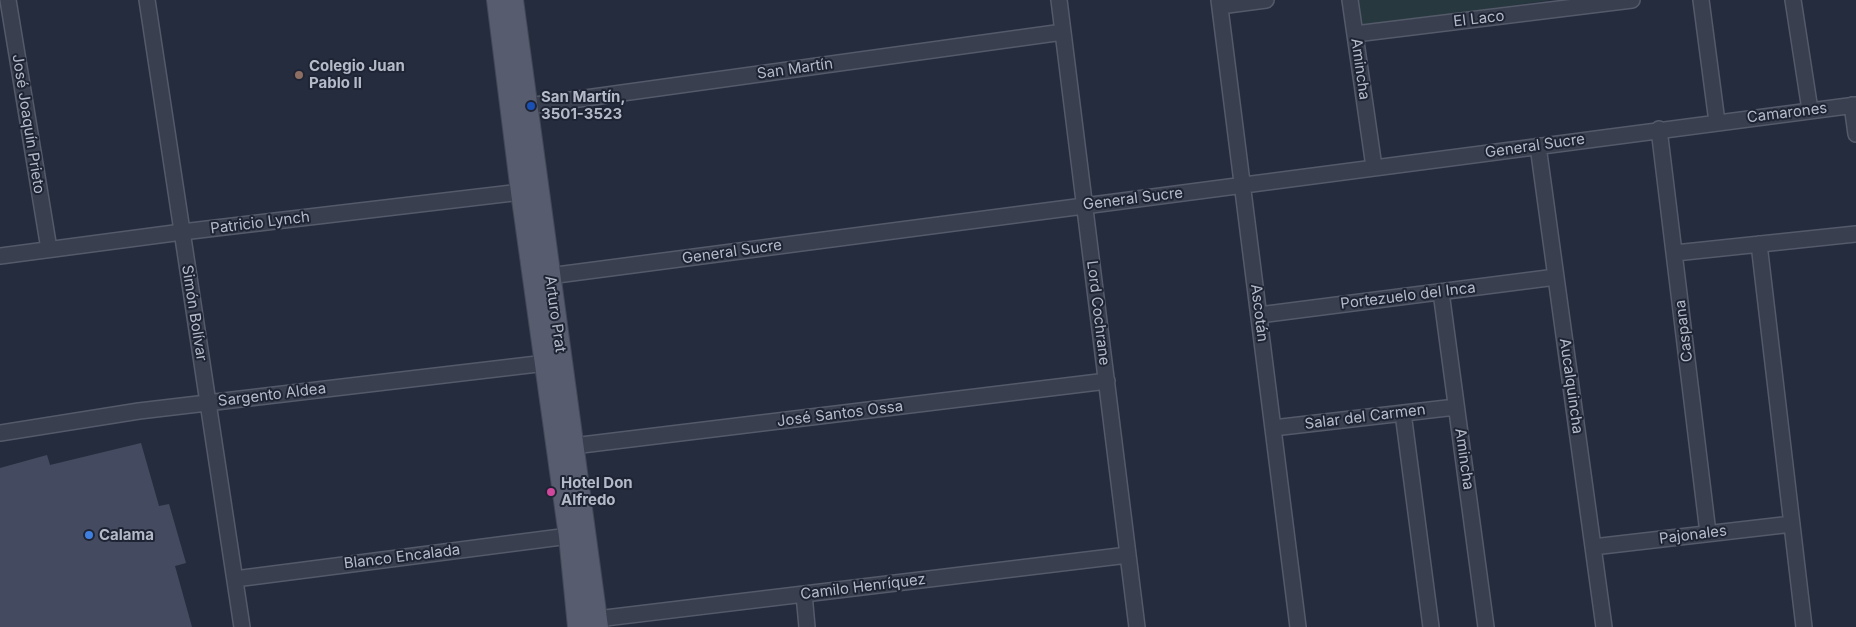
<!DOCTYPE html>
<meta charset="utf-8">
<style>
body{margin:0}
canvas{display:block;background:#252c3e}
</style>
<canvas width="1856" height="627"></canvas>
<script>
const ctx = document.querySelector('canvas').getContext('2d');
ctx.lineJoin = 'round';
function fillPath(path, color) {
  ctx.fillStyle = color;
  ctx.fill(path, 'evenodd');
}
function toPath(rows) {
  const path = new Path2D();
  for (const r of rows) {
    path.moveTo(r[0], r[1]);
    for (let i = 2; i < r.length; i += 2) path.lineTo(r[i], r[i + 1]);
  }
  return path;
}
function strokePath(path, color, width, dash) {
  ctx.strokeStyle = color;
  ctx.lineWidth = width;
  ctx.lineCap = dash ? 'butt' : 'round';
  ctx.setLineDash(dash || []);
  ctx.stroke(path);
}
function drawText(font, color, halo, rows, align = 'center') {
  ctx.font = font + ' Inter,sans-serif';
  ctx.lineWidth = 4;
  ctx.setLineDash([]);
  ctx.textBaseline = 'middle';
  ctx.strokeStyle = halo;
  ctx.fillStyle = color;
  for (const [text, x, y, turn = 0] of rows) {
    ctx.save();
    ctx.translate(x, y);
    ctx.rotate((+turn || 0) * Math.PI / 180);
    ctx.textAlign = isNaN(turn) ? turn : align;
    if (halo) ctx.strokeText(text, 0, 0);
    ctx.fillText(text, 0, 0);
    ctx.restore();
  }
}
const green = toPath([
 [1357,0,1550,0,1361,27]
]);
const building = toPath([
 [141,443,159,506,169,504,186,563,175,566,192,627,0,627,0,468,47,455,50,465]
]);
const minor = toPath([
 [8,0,49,249],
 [147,0,242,627],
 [1059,0,1137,627],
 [1219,0,1298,627],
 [1350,0,1374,167],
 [1701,0,1717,122],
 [1793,0,1810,110],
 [1220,6,1266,0],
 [1355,34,1632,0],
 [1852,105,1856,134],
 [528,106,1063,32],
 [1659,129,1708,533],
 [1538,146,1604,627],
 [1759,244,1804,627],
 [1675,253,1856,234],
 [0,256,182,232,521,192],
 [549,276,1856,105],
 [1441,292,1486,627],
 [1259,315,1556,277],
 [1403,413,1431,627],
 [1273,428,1456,407],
 [0,433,139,411,546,363],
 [573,446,1107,381],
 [1593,547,1792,524],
 [235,579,569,536],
 [804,594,807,627],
 [597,619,1128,555]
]);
const major = toPath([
 [497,0,521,192,569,536,578,627],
 [513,0,598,627]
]);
const markers = [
 [299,75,5,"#8d6e63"],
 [531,106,5,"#1a4fb4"],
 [551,492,5,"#d1479c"],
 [89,535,5,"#3f7fe0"]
];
const streetNames = [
 ["El Laco",1479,19,-7],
 ["San Martín",795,69,-8],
 ["Amincha",1360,69,82],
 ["Camarones",1787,113,-7],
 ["José Joaquín Prieto",28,124,81],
 ["General Sucre",1535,146,-8],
 ["General Sucre",1133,199,-7],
 ["Patricio Lynch",260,223,-7],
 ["General Sucre",732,252,-8],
 ["Portezuelo del Inca",1408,296,-7],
 ["Simón Bolívar",194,313,81],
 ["Lord Cochrane",1098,313,83],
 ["Ascotán",1259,313,83],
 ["Arturo Prat",555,314,82],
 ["Caspana",1684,331,-97],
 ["Aucalquincha",1571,386,82],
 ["Sargento Aldea",272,395,-7],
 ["José Santos Ossa",840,414,-7],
 ["Salar del Carmen",1365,417,-7],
 ["Amincha",1464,459,82],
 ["Pajonales",1693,535,-7],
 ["Blanco Encalada",402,557,-7],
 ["Camilo Henríquez",863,587,-7]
];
const poiNames = [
 ["Colegio Juan",309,66],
 ["Pablo II",309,83],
 ["San Martín,",541,97],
 ["3501-3523",541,114],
 ["Hotel Don",561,483],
 ["Alfredo",561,500],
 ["Calama",99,535]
];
fillPath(green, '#27393f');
fillPath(building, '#444b60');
strokePath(minor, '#545a69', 18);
strokePath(major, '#424857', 22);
strokePath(minor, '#393f4e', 15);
strokePath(major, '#575d6e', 20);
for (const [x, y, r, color] of markers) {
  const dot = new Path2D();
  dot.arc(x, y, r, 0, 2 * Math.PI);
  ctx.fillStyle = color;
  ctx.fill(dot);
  strokePath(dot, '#1e2433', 2);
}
drawText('15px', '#b5bac9', '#1e2433', streetNames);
drawText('bold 15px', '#b5bac9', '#1e2433', poiNames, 'left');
</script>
